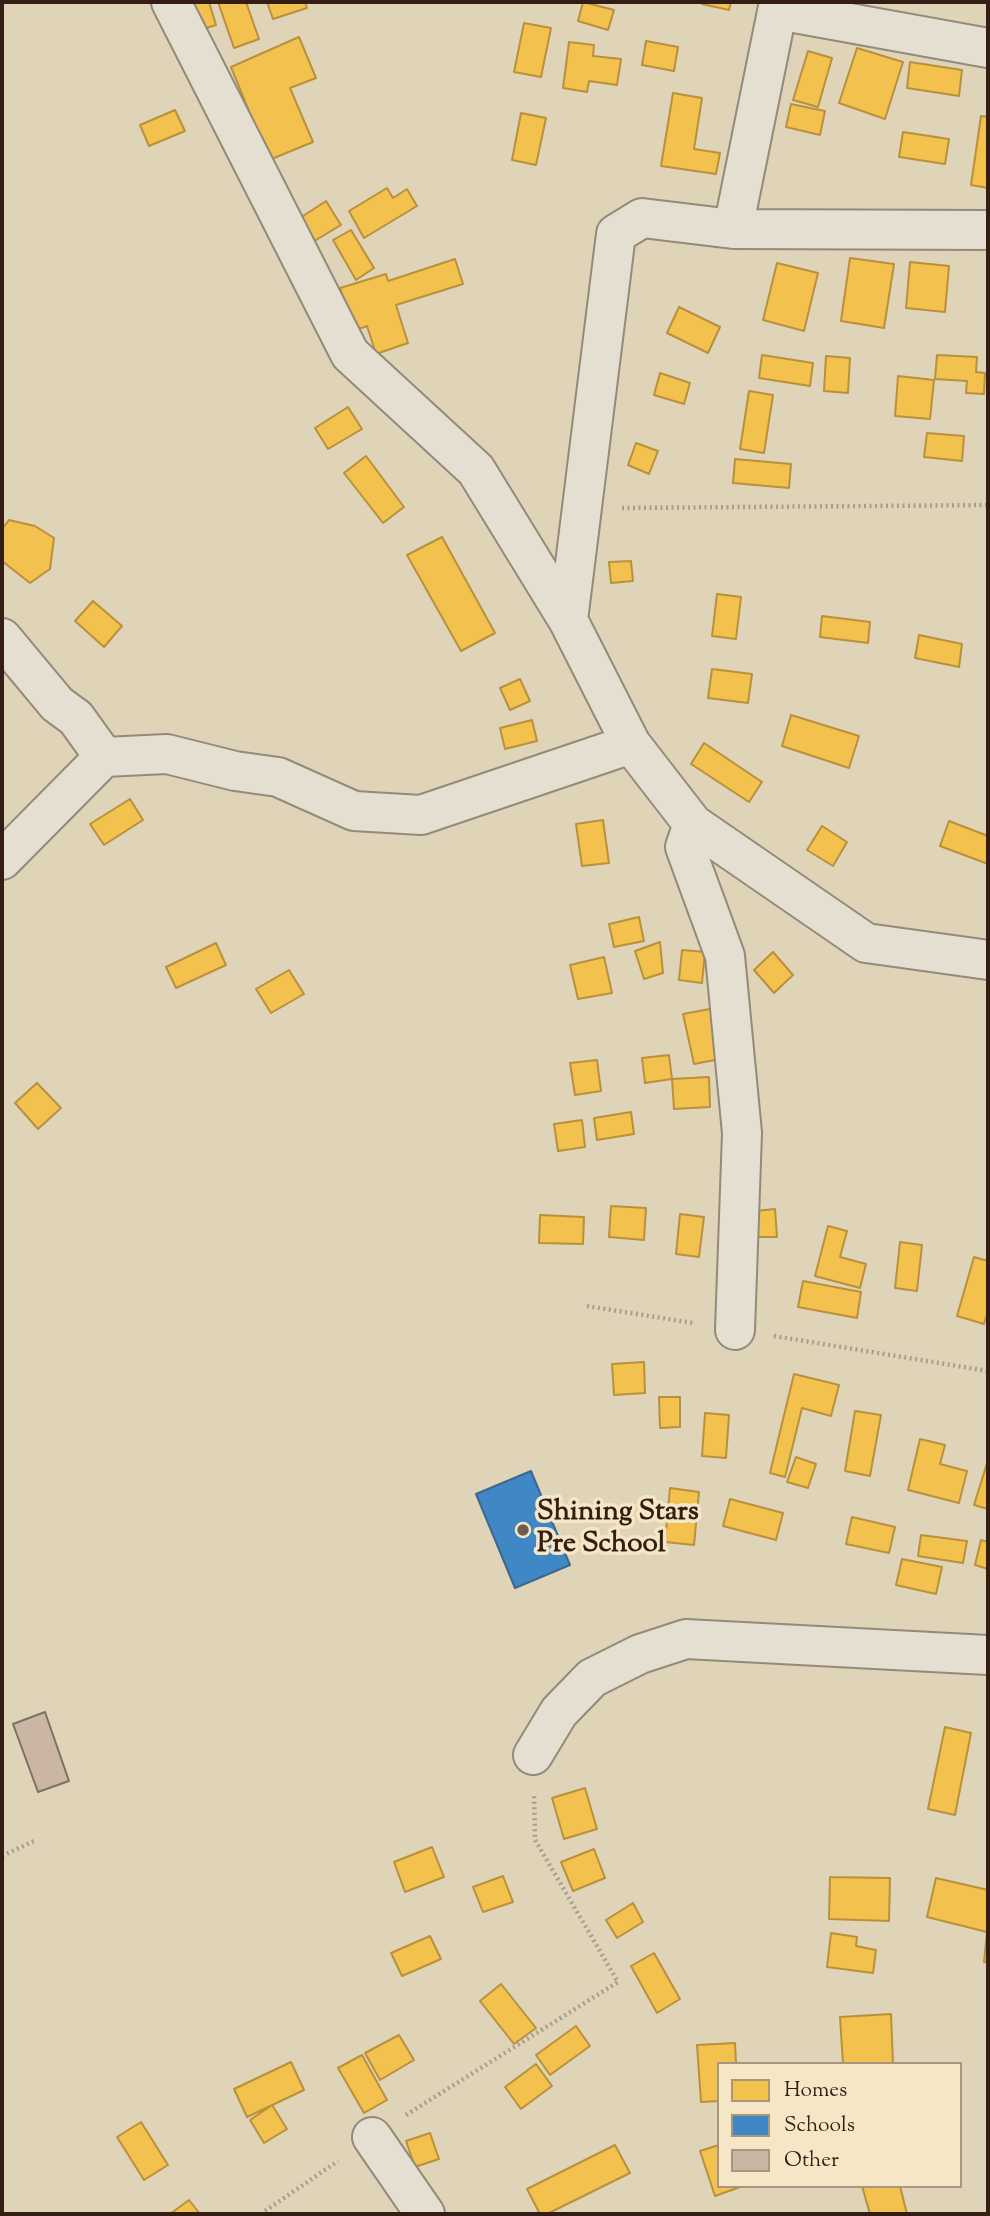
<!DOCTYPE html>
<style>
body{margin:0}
#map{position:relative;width:990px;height:2216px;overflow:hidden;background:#dfd4b8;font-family:"Sorts Mill Goudy",serif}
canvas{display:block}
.frame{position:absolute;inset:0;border:4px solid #341d12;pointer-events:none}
.legend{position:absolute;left:717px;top:2062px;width:245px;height:126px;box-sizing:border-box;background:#f5e7c6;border:2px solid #a8967e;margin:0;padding:9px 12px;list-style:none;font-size:21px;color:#341d12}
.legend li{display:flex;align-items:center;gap:14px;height:35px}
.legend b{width:35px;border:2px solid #a8967e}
</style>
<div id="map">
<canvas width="990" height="2216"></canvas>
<div class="frame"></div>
<ul class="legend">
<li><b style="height:19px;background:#f2c14e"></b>Homes</li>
<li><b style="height:19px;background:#3f88c5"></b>Schools</li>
<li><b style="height:19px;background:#cab6a2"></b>Other</li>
</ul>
</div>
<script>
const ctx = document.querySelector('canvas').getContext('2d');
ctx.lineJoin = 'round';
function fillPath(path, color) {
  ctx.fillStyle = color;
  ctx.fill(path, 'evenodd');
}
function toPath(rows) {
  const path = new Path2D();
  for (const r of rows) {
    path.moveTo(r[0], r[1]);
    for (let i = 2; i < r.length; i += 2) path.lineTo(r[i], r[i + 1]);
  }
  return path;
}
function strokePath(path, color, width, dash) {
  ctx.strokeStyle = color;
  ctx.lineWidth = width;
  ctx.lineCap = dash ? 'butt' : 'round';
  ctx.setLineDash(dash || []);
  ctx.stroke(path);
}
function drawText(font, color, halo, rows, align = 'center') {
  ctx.font = font + ' "Sorts Mill Goudy",serif';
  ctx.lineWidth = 7;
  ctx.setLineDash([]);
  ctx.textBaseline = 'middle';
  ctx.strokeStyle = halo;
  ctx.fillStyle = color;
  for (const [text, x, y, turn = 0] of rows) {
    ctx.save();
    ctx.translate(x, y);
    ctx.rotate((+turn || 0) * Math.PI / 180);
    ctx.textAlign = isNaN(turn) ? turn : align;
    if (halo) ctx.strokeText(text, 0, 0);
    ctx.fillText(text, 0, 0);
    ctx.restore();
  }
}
const homes = toPath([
 [184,2,209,2,216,25,193,32,184,2],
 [218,2,246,2,259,39,234,48,218,2],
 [267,2,305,2,307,8,273,19,267,2],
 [583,2,614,10,608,30,578,21,583,2],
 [703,2,731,2,729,10,702,4,703,2],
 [524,23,551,28,541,77,514,72,524,23],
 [299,37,316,78,290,88,313,142,269,160,231,67,299,37],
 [646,41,678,47,674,71,642,65,646,41],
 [569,42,594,45,593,56,621,59,617,85,589,81,587,92,563,88,569,42],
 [857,48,903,62,885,119,839,103,857,48],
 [808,51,832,58,818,107,793,100,808,51],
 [910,62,962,70,959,96,907,88,910,62],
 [673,93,702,98,694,149,720,153,716,174,661,166,673,93],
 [791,104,825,111,820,135,786,127,791,104],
 [175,110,185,131,149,146,140,125,175,110],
 [521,113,546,118,536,165,512,160,521,113],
 [981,116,988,117,988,188,971,185,981,116],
 [903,132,949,139,945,164,899,157,903,132],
 [387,188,393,198,407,189,417,206,364,238,349,211,387,188],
 [326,201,341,225,311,243,297,220,326,201],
 [351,230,374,268,356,280,333,240,351,230],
 [850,258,894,264,884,328,841,321,850,258],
 [455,259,463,284,396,305,408,343,376,354,367,326,353,331,340,288,386,274,388,281,455,259],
 [910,262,949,266,945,312,906,308,910,262],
 [777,263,818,273,804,331,763,320,777,263],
 [679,307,720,327,708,353,667,333,679,307],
 [762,355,813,363,810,386,759,378,762,355],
 [937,355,977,357,976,372,985,373,984,394,966,393,967,381,935,379,937,355],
 [826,356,850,358,848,393,824,391,826,356],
 [660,373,690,383,684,404,654,395,660,373],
 [898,376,934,380,930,419,895,416,898,376],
 [749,391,773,395,764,453,740,449,749,391],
 [348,407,362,429,328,449,315,428,348,407],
 [927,433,964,436,962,461,924,457,927,433],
 [636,443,658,451,649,474,628,465,636,443],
 [366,456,404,507,383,523,344,473,366,456],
 [735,459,791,464,789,488,733,483,735,459],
 [9,520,35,526,54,538,50,569,30,583,2,561,2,529,9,520],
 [442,537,495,633,461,651,407,555,442,537],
 [631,561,633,581,611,583,609,562,631,561],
 [717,594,741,597,736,639,712,636,717,594],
 [93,601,122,626,104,647,75,621,93,601],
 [822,616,870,622,868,643,820,637,822,616],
 [919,635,962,644,959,667,915,658,919,635],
 [712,669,752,674,748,703,708,698,712,669],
 [520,679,530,701,510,710,500,688,520,679],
 [791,715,859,736,849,768,782,746,791,715],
 [532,720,537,741,505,749,500,728,532,720],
 [704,743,762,782,749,802,691,764,704,743],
 [130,799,143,820,104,845,90,824,130,799],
 [603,820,609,863,582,866,576,824,603,820],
 [949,821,988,836,988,864,940,846,949,821],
 [822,826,847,842,833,866,807,850,822,826],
 [639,917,644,941,614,947,609,924,639,917],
 [660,942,663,973,644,979,635,951,660,942],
 [216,943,226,965,176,988,166,967,216,943],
 [682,950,705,952,702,983,679,980,682,950],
 [773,952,793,975,774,993,754,970,773,952],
 [604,957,612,993,578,999,570,965,604,957],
 [289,970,304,994,271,1013,256,989,289,970],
 [715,1008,725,1058,694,1064,683,1014,715,1008],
 [669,1055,672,1079,645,1083,642,1058,669,1055],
 [597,1060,601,1091,575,1095,570,1063,597,1060],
 [709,1077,710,1107,674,1109,672,1079,709,1077],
 [37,1083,61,1108,38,1129,15,1103,37,1083],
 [631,1112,634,1134,597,1140,594,1118,631,1112],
 [582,1120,585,1147,558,1151,554,1124,582,1120],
 [611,1206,646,1208,644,1240,609,1237,611,1206],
 [775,1209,777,1237,757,1237,755,1211,775,1209],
 [680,1214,704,1217,699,1257,676,1254,680,1214],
 [540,1215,584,1217,583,1244,539,1243,540,1215],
 [828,1226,847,1231,840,1257,866,1264,860,1288,815,1276,828,1226],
 [900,1242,922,1245,917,1291,895,1288,900,1242],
 [974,1257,988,1261,988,1311,984,1324,957,1316,974,1257],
 [803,1281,861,1292,857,1318,798,1307,803,1281],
 [644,1362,645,1393,614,1395,612,1364,644,1362],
 [794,1374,839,1385,831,1416,802,1408,785,1477,770,1473,794,1374],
 [659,1397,680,1397,680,1427,660,1428,659,1397],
 [855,1411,881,1415,870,1476,845,1471,855,1411],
 [705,1413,729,1415,726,1458,702,1456,705,1413],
 [920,1439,945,1445,940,1464,967,1471,959,1503,908,1490,920,1439],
 [796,1457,816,1464,808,1488,787,1482,796,1457],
 [988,1460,988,1509,974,1505,988,1460],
 [670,1488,699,1492,694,1545,665,1542,670,1488],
 [730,1499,783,1513,776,1540,723,1526,730,1499],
 [852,1517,895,1527,889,1553,846,1544,852,1517],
 [921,1535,967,1541,963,1563,918,1556,921,1535],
 [981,1540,988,1542,988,1569,975,1565,981,1540],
 [902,1559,942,1567,936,1594,896,1585,902,1559],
 [945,1727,971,1733,955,1815,928,1809,945,1727],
 [585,1788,597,1829,564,1839,552,1798,585,1788],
 [432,1847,444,1877,405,1892,394,1862,432,1847],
 [594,1849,605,1878,573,1891,561,1862,594,1849],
 [503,1876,513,1902,483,1912,473,1887,503,1876],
 [830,1877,890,1878,889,1921,829,1919,830,1877],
 [936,1878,988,1890,987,1932,927,1917,936,1878],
 [633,1903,643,1922,617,1938,606,1920,633,1903],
 [987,1932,988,1932,988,1963,984,1962,987,1932],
 [831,1933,857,1937,856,1946,876,1950,873,1973,827,1967,831,1933],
 [430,1936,441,1959,402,1976,391,1953,430,1936],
 [654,1953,680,1999,657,2013,631,1966,654,1953],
 [501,1984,536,2028,514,2044,480,2001,501,1984],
 [891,2014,893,2064,843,2064,840,2017,891,2014],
 [576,2026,590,2046,550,2075,536,2055,576,2026],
 [399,2035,414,2060,380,2080,365,2053,399,2035],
 [735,2043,736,2064,719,2064,719,2101,701,2102,697,2045,735,2043],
 [362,2055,387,2100,364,2113,338,2068,362,2055],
 [291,2062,304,2090,247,2117,234,2089,291,2062],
 [536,2064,552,2086,521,2109,505,2087,536,2064],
 [272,2105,287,2129,264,2143,250,2120,272,2105],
 [141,2122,168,2165,144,2180,117,2137,141,2122],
 [430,2133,439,2159,415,2167,406,2141,430,2133],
 [615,2145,630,2173,547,2214,540,2214,527,2189,615,2145],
 [719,2145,719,2186,743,2186,715,2196,700,2151,719,2145],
 [862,2186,900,2186,907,2214,870,2214,862,2186],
 [189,2200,200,2214,170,2214,189,2200]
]);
const schools = toPath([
 [531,1471,570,1565,515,1588,476,1494,531,1471]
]);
const building = toPath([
 [45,1712,69,1781,38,1792,13,1724,45,1712]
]);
const path = toPath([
 [622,508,988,505],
 [587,1306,693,1323],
 [774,1336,988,1371],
 [2,1856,36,1840],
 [406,2115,618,1982,535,1840,534,1794],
 [265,2211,338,2161]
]);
const minor = toPath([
 [171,2,350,354,476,470,568,620,631,744,693,824,866,943,988,960],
 [778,10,988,48],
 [733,229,779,2],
 [568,620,616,234,642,218,733,229,988,230],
 [2,638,57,704,76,718,104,757],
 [693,824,685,847,725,956,742,1133,735,1330],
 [2,860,104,757,167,754,235,771,278,777,354,811,421,815,631,744],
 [533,1755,559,1712,592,1678,640,1654,686,1639,988,1655],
 [372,2137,425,2214]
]);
const markers = [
 [523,1530,7,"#705d4c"]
];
const poiNames = [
 ["Shining Stars",537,1514],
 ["Pre School",537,1546]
];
fillPath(homes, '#f2c14e');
strokePath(homes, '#b9903c', 2);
fillPath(schools, '#3f88c5');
strokePath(schools, '#3c688f', 2);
fillPath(building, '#cab6a2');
strokePath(building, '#7b7263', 2);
strokePath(minor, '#938a79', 42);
strokePath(path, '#a49e93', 4.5, [2, 3.5]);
strokePath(minor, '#e5dfd1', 38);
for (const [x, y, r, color] of markers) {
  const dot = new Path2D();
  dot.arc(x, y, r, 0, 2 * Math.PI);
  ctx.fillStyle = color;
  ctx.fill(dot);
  strokePath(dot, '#f5e7c6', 2.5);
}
drawText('bold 28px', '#341d12', '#f5e7c6', poiNames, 'left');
</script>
